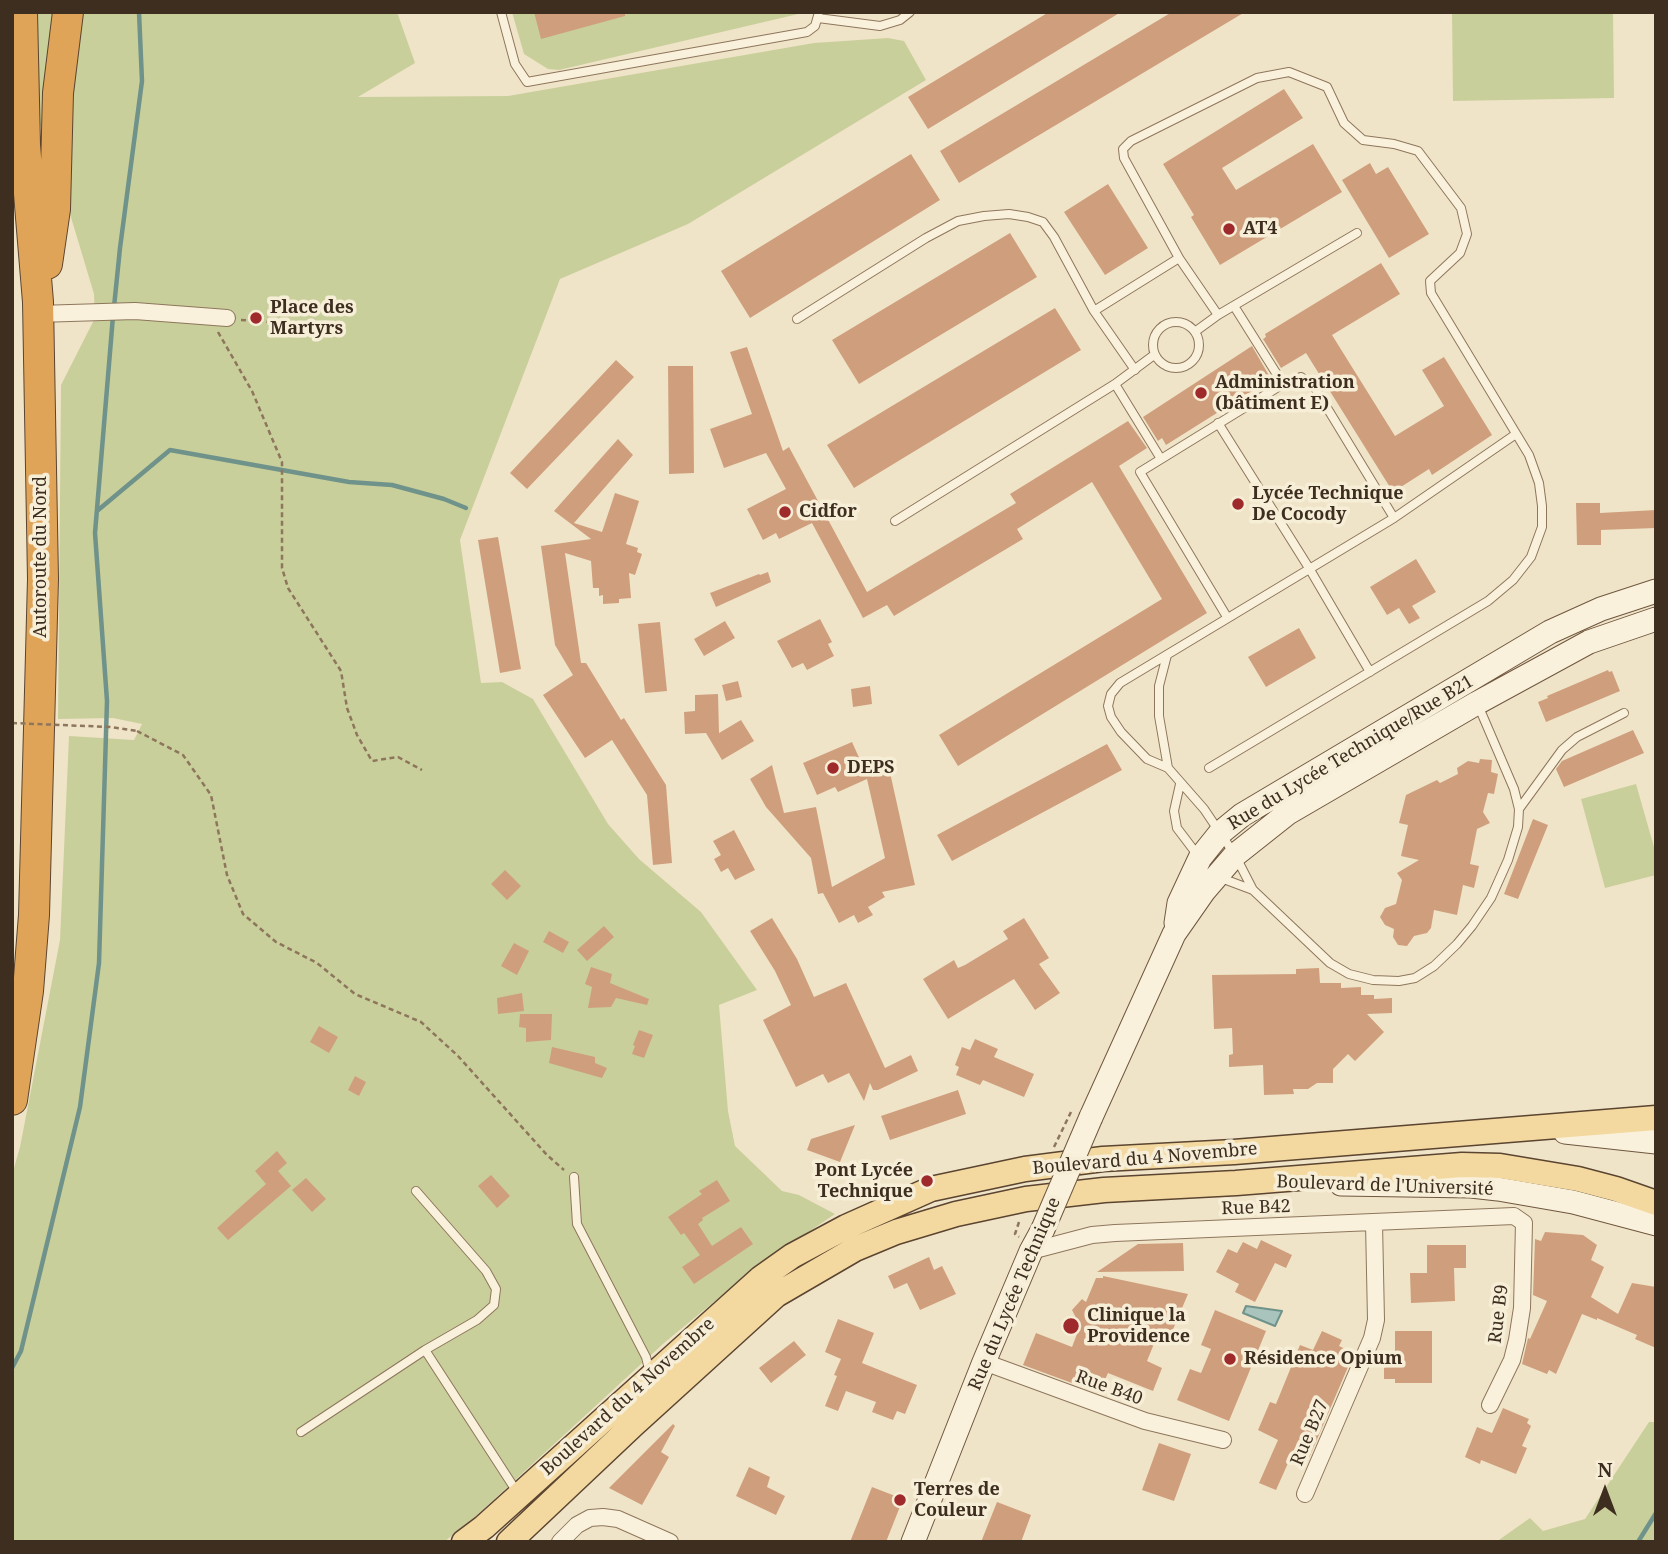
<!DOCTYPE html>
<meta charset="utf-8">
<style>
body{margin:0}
#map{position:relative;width:1668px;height:1554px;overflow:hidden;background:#f0e4c8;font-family:"Noto Serif",serif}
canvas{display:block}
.frame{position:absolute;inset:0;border:14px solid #3d2e20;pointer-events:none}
.north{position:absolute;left:1570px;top:1456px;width:70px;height:70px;-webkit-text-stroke:5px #f7eed8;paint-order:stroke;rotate:0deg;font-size:19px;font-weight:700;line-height:28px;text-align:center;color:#3d2e20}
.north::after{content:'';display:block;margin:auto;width:24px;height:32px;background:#3d2e20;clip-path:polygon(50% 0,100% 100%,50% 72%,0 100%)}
</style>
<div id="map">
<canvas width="1668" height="1554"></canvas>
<div class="frame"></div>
<div class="north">N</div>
</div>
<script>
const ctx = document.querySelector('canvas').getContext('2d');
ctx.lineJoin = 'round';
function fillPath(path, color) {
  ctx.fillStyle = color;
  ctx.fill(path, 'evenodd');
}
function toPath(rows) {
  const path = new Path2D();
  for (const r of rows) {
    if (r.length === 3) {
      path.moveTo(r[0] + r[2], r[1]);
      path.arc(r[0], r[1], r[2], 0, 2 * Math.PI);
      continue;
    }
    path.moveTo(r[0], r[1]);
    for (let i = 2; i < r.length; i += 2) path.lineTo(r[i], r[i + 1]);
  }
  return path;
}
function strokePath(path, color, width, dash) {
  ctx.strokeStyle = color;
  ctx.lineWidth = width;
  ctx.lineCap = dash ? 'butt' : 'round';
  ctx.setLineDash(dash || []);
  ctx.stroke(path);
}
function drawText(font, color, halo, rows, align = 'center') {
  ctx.font = font + ' "Noto Serif",serif';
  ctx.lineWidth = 7;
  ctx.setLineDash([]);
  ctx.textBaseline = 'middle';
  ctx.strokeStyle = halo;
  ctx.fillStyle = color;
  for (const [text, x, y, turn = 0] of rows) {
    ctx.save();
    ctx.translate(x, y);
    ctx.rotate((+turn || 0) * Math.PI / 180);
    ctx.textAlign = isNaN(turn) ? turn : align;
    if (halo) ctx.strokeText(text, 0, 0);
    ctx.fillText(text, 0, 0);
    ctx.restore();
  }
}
const green = toPath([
 [36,12,58,12,44,126,37,127],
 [82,12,397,12,415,63,358,97,508,96,814,43,888,38,904,41,926,80,688,224,560,279,460,540,481,683,502,682,533,699,608,824,639,859,701,912,757,990,719,1005,728,1111,735,1146,782,1191,799,1195,835,1214,755,1268,664,1343,476,1516,444,1542,12,1542,12,1175,20,1147,60,940,69,736,134,740,142,724,113,718,58,719,61,385,95,318,94,294,67,204,67,145],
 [512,12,807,12,559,70,548,69,524,54],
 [1452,12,1613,12,1614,98,1453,101],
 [1636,784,1656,854,1656,875,1605,888,1581,799],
 [1649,1422,1656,1422,1656,1542,1496,1542,1530,1518,1543,1531,1585,1519]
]);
const water = toPath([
 [1246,1306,1282,1311,1275,1326,1243,1313,1246,1306]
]);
const stream = toPath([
 [114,307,120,248,142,81,139,12],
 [97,511,170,450,349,482,392,485,444,499,466,508],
 [12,1368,21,1351,80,1107,99,963,107,701,95,533,113,316],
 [1638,1542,1656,1513]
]);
const building = toPath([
 [534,12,625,12,625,16,541,39],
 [1049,12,1121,12,928,129,908,97],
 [1172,12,1245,12,959,183,940,151],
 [1284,89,1303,118,1222,168,1236,190,1313,144,1342,192,1220,265,1191,217,1194,215,1163,164],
 [911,154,940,200,750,318,721,271],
 [1370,163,1376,174,1388,167,1429,234,1389,258,1342,180],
 [1108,184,1148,248,1105,275,1064,212],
 [1010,233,1037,277,859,384,832,340],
 [1381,263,1400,294,1332,335,1395,436,1444,406,1422,370,1444,357,1492,435,1432,475,1429,469,1393,492,1306,353,1281,368,1263,339,1266,337,1265,334],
 [1055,308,1081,350,854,488,827,445],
 [1252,346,1271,379,1166,445,1162,438,1158,441,1143,417],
 [747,347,783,451,789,447,867,592,1016,503,1010,494,1128,421,1147,448,1119,466,1207,613,958,766,939,735,1162,599,1092,482,1017,529,1023,539,894,616,887,605,863,618,812,523,779,539,776,533,763,540,747,509,786,489,766,453,724,468,710,429,752,414,730,352],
 [616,360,634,377,527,489,510,473],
 [668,366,693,366,694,473,669,474],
 [618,439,633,455,574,523,602,532,615,493,639,501,626,544,638,548,637,552,642,554,635,575,629,573,631,598,619,599,619,603,603,604,603,595,599,596,599,588,593,588,591,561,565,553,581,663,586,663,621,720,624,718,666,785,672,863,653,865,647,795,612,740,585,758,543,695,573,675,555,645,541,546,591,539,554,511],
 [1576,503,1600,503,1600,513,1656,510,1656,528,1601,530,1601,545,1577,545],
 [498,537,521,669,500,673,478,540],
 [1416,559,1436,592,1412,606,1420,618,1409,624,1399,608,1387,615,1370,587],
 [768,572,771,582,716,607,710,593,759,574,760,575],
 [820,619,832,642,828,644,834,656,807,670,803,663,792,668,777,641],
 [725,621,735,638,704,656,694,639],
 [660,622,667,691,645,693,638,624],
 [1299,628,1316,658,1266,687,1248,657],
 [1608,670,1609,672,1612,671,1620,691,1546,722,1538,702,1548,698,1547,696],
 [738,681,742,697,726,701,722,685],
 [870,686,872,704,853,707,851,689],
 [718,694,719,733,741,720,754,741,722,760,706,733,685,734,684,712,695,711,695,695],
 [1633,730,1644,753,1564,787,1556,769,1562,761],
 [852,742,866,773,889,768,915,885,882,892,885,897,868,907,873,915,858,923,854,915,839,923,823,893,818,894,811,858,766,807,750,779,772,765,784,813,816,807,832,887,885,858,867,779,838,792,835,787,817,795,803,763],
 [1107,744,1122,770,952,861,937,835],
 [1480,759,1492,760,1491,772,1498,774,1494,794,1488,793,1483,812,1490,823,1477,829,1470,864,1479,866,1474,888,1463,885,1457,915,1434,910,1431,928,1427,933,1414,936,1407,946,1398,945,1393,937,1394,929,1385,925,1380,917,1385,908,1396,904,1402,880,1397,873,1419,860,1401,856,1408,825,1399,823,1406,795,1437,780,1440,783,1458,774,1457,768,1468,761,1479,763],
 [1533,819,1548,825,1518,899,1504,894],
 [734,830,755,870,735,880,728,868,721,872,714,859,721,855,713,841],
 [505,870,521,886,507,900,491,884],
 [772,918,797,959,814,997,846,983,885,1068,911,1055,918,1071,878,1090,873,1090,870,1083,864,1101,849,1073,828,1083,823,1074,796,1087,763,1020,791,1005,775,971,750,931],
 [1024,918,1049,958,1039,964,1060,993,1035,1010,1014,979,948,1019,923,979,954,960,958,968,965,965,1008,939,1003,931],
 [604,926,614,937,587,961,577,950],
 [549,931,569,942,563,953,543,942],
 [514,943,529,951,517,975,501,966],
 [591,967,612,974,610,983,649,999,647,1005,616,998,611,1007,588,1008,592,987,585,984],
 [1319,968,1320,983,1341,983,1341,988,1361,987,1361,995,1374,995,1374,999,1392,998,1392,1013,1367,1014,1384,1032,1355,1061,1348,1054,1333,1069,1333,1083,1317,1083,1308,1089,1293,1089,1294,1094,1264,1095,1263,1065,1229,1067,1229,1055,1233,1054,1232,1028,1214,1029,1212,975,1296,974,1296,969],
 [522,993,524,1011,498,1014,497,998],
 [520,1014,552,1014,551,1040,526,1042,526,1028,519,1027],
 [319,1026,338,1037,329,1053,310,1042],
 [639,1030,653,1035,644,1058,632,1054,635,1046,633,1045],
 [975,1039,998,1049,994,1057,1034,1074,1024,1097,983,1080,980,1085,956,1075,959,1067,955,1065,962,1047,970,1050],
 [552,1047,595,1057,595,1063,607,1068,602,1078,549,1063],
 [355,1076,366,1082,359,1096,348,1090],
 [958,1090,966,1114,890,1140,881,1116],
 [855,1125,840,1162,807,1150,811,1139],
 [277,1151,287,1163,278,1171,291,1186,228,1240,217,1228,266,1184,255,1171],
 [491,1175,510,1196,497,1208,478,1186],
 [306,1178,326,1199,312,1212,292,1190],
 [717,1180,730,1201,702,1218,703,1220,698,1224,712,1246,741,1227,753,1244,694,1284,682,1267,700,1255,684,1233,681,1235,668,1217,702,1194,699,1191],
 [1545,1232,1583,1235,1597,1245,1591,1260,1604,1267,1591,1297,1618,1314,1632,1283,1656,1287,1656,1348,1635,1339,1637,1335,1597,1318,1597,1320,1582,1314,1556,1374,1549,1370,1547,1374,1522,1364,1528,1338,1530,1339,1547,1301,1533,1295,1535,1239,1541,1241],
 [1261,1240,1292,1255,1286,1268,1275,1263,1255,1302,1235,1292,1239,1284,1216,1272,1228,1249,1237,1253,1243,1242,1257,1249],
 [1183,1243,1184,1271,1097,1272,1138,1244],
 [1427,1245,1466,1245,1466,1268,1454,1268,1455,1301,1411,1303,1410,1273,1427,1273],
 [929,1257,934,1270,942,1266,956,1294,920,1310,907,1283,894,1289,888,1276],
 [1103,1276,1188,1294,1169,1339,1158,1334,1147,1361,1162,1368,1153,1391,1108,1373,1099,1393,1023,1365,1036,1333,1072,1347,1080,1326,1072,1310,1082,1299,1086,1302,1096,1278,1103,1278],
 [1215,1310,1266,1331,1229,1421,1177,1400,1190,1369,1201,1373,1211,1349,1201,1345],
 [838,1319,874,1333,862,1363,917,1385,905,1414,897,1411,893,1420,872,1412,876,1402,846,1391,838,1411,825,1406,837,1376,834,1375,841,1359,825,1352],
 [1322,1331,1342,1340,1339,1346,1354,1353,1309,1458,1293,1452,1276,1490,1259,1483,1278,1440,1258,1430,1270,1402,1276,1404,1300,1345,1313,1350],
 [1395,1331,1432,1331,1432,1383,1395,1383,1395,1379,1384,1379,1384,1352,1395,1352],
 [794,1341,806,1355,771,1383,759,1368],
 [1503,1408,1529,1419,1527,1423,1531,1426,1522,1446,1527,1448,1516,1474,1481,1460,1480,1464,1465,1457,1477,1427,1492,1433],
 [673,1424,675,1426,661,1452,669,1457,642,1505,609,1488],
 [1159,1443,1191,1454,1174,1501,1142,1490],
 [749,1467,770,1477,767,1487,785,1496,776,1515,736,1496],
 [872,1487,903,1499,886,1542,850,1542],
 [997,1502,1031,1515,1021,1542,981,1542]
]);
const path = toPath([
 [241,320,285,323],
 [218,332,252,391,282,462,282,568,288,588,341,671,347,708,357,735,372,761,398,757,422,770],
 [137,731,183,755,211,795,227,875,243,914,276,942,317,963,355,994,421,1022,458,1056,547,1155,564,1170],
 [1054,1147,1071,1112],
 [1019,1222,1015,1234,1019,1237]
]);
const lane = toPath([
 [501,12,515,64,527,82,807,32,815,26,819,12],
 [818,18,880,26,900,20,910,12],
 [1179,258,1124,158,1123,149,1131,141,1257,78,1289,72,1327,87,1344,123,1363,140,1394,144,1418,151,1461,208,1467,234,1460,253,1430,281,1431,293,1529,455,1539,483,1542,506,1542,527,1531,557,1513,580,1488,601,1209,768],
 [1234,306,1283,384,1301,377,1315,388,1394,518],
 [1094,311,1179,258,1218,315],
 [797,319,926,238,958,221,984,216,1009,214,1028,217,1043,222,1054,237,1094,311,1135,370],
 [1176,345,23],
 [1196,331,1218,315,1357,233],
 [1115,384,1161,459],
 [1218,423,1309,568,1370,672],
 [895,521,1115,384,1154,355],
 [1227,617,1140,472,1283,384],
 [1167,655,1159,686,1159,716,1168,768],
 [1478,705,1514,789,1519,809,1518,827,1508,860,1491,898,1472,926,1457,944,1434,966,1415,978,1399,981,1373,980,1349,974,1330,963,1253,890,1235,855,1204,809,1168,768,1147,759,1121,732,1111,717,1108,706,1111,694,1120,683,1394,518,1516,434],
 [1180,784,1174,811,1177,828,1199,857],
 [1519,809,1562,750,1577,737,1624,713],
 [1221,878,1253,890],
 [574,1177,577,1224,646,1357,650,1373],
 [425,1350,517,1492],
 [301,1432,425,1350,477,1320,494,1305,496,1289,486,1271,416,1191]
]);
const street = toPath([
 [38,314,135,311,227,318],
 [1031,1251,1092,1235,1115,1233,1514,1216,1524,1223,1522,1308,1517,1340,1512,1360,1490,1405],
 [984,1362,1145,1421,1223,1440],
 [1305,1494,1372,1338,1376,1320,1374,1223],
 [560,1542,577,1525,590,1518,603,1517,618,1519,670,1542]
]);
const secondary = toPath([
 [1176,923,1179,903,1200,858,1220,833,1242,815,1550,632,1601,609,1656,591],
 [1091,1117,1174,934,1204,891,1235,855,1288,813,1477,703,1589,642,1656,619],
 [1565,1132,1656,1142],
 [1341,1184,1471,1186,1498,1189,1573,1202,1656,1224],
 [913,1542,984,1362,1031,1251,1043,1229]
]);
const primary = toPath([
 [464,1542,484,1527,761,1278,792,1256,846,1227,931,1189,1025,1169,1103,1159,1234,1152,1656,1118],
 [509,1542,633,1425,776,1295,855,1249,896,1232,956,1214,1026,1199,1104,1190,1236,1183,1462,1165,1500,1166,1578,1179,1616,1189,1656,1203]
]);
const highway = toPath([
 [47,264,55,209,58,93,68,12],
 [12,1100,28,991,34,915,43,579,38,302,25,145,22,12]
]);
const pathBridge = toPath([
 [12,723,110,727,137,731]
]);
const secondaryBridge = toPath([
 [1043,1229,1091,1117]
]);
const markers = [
 [1229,229,7,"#9e2a2b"],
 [256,318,7,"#9e2a2b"],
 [1201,393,7,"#9e2a2b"],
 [1238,504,7,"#9e2a2b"],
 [785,512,7,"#9e2a2b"],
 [833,768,7,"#9e2a2b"],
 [927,1181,7,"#9e2a2b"],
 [1071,1326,9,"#9e2a2b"],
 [1230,1359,7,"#9e2a2b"],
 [900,1500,7,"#9e2a2b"]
];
const poiNames = [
 ["AT4",1243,229],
 ["Place des",270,308],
 ["Martyrs",270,329],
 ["Administration",1215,383],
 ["(bâtiment E)",1215,404],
 ["Lycée Technique",1252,494],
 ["De Cocody",1252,515],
 ["Cidfor",799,512],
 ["DEPS",847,768],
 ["Pont Lycée",913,1171,"right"],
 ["Technique",913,1192,"right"],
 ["Clinique la",1087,1316],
 ["Providence",1087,1337],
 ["Résidence Opium",1244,1359],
 ["Terres de",914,1490],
 ["Couleur",914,1511]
];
const streetNames = [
 ["Autoroute du Nord",41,557,-90],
 ["Rue du Lycée Technique/Rue B21",1351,753,-31],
 ["Boulevard du 4 Novembre",1145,1159,-5],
 ["Boulevard de l'Université",1385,1186,2],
 ["Rue B42",1256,1208,-2],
 ["Rue du Lycée Technique",1015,1294,-67],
 ["Rue B9",1499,1314,-83],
 ["Rue B40",1109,1388,20],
 ["Boulevard du 4 Novembre",628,1397,-42],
 ["Rue B27",1310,1433,-67]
];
fillPath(green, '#c9cf9b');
fillPath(water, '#a9c4bc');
strokePath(water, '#6f938a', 2);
strokePath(stream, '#6f938a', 4.5);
fillPath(building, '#cf9f7d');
strokePath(lane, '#8d765c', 10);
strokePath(street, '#8d765c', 18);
strokePath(secondary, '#6f573f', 25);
strokePath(primary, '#5b4430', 27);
strokePath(highway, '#5b4430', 32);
strokePath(path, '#8d765c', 2.5, [5, 3.5]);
strokePath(lane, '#faf1dc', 8);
strokePath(street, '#faf1dc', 16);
strokePath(secondary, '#faf1dc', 23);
strokePath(primary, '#f3d9a0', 24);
strokePath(highway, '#e0a458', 30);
strokePath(secondaryBridge, '#6f573f', 25, []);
strokePath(pathBridge, '#8d765c', 2.5, [5, 3.5]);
strokePath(secondaryBridge, '#faf1dc', 23);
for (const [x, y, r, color] of markers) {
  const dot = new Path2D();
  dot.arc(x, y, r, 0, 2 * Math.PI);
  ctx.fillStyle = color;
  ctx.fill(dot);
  strokePath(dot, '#f7eed8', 2.5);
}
drawText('bold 18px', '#3d2e20', '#f7eed8', poiNames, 'left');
drawText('18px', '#3d2e20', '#f7eed8', streetNames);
</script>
